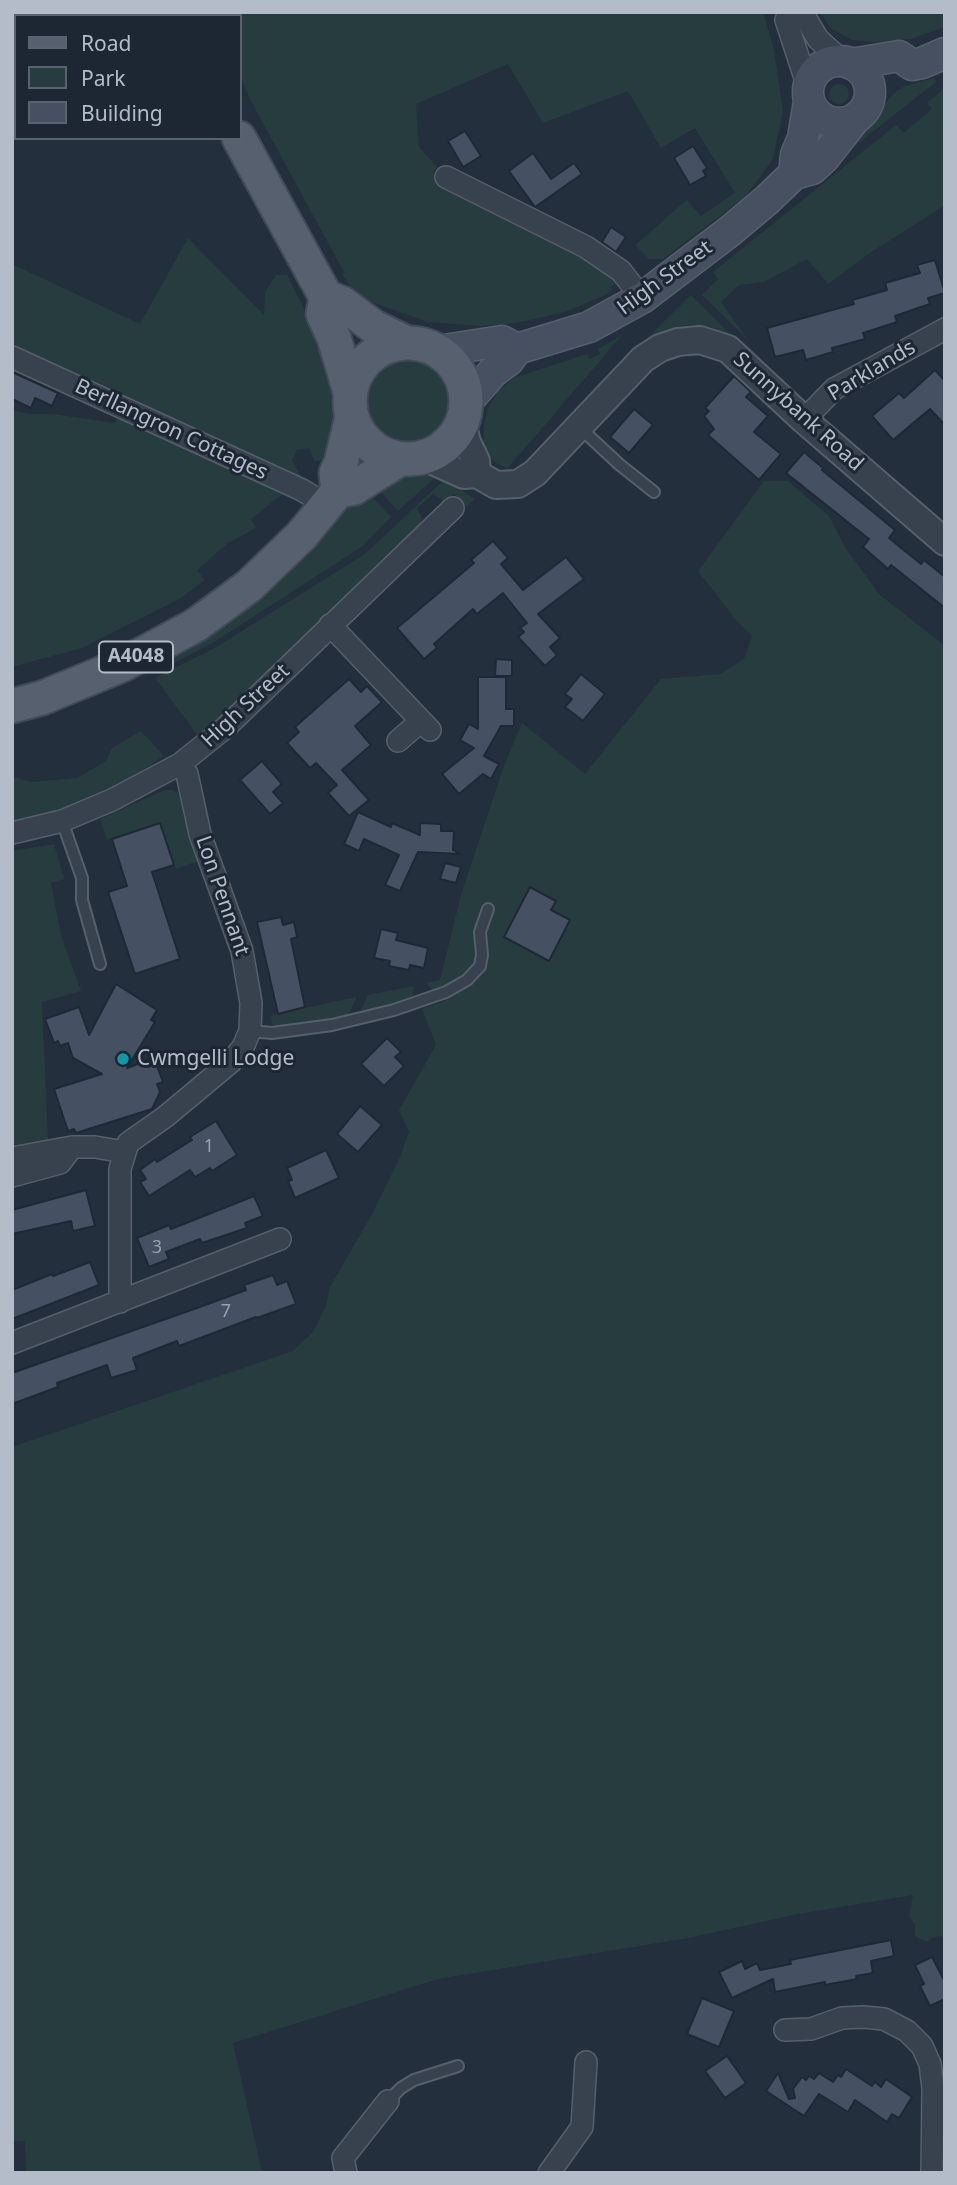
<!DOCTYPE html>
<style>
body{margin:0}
#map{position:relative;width:957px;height:2185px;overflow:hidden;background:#242f3e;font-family:"Noto Sans",sans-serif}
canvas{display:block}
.frame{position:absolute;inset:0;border:14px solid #b4bcc9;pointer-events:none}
.legend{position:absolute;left:14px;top:14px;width:228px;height:126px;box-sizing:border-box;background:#1d2633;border:2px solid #59626f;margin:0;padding:9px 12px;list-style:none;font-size:21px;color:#b4bcc9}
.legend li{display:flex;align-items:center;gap:14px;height:35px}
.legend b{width:35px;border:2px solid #59626f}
</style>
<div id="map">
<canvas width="957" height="2185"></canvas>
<div class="frame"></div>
<ul class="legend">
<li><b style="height:9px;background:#56606e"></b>Road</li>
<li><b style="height:19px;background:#263c3f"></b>Park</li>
<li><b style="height:19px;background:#455162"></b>Building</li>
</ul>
</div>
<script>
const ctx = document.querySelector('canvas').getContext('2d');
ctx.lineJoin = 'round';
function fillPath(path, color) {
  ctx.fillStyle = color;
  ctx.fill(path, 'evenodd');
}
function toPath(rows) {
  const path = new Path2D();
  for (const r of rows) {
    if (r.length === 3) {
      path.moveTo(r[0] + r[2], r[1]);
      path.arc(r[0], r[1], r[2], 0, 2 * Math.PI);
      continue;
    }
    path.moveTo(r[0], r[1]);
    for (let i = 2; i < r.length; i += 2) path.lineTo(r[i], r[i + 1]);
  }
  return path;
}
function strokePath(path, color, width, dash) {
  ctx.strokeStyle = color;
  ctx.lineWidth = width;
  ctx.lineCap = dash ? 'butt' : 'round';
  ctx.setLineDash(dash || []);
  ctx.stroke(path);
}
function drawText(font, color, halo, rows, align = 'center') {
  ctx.font = font + ' "Noto Sans",sans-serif';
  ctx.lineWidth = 6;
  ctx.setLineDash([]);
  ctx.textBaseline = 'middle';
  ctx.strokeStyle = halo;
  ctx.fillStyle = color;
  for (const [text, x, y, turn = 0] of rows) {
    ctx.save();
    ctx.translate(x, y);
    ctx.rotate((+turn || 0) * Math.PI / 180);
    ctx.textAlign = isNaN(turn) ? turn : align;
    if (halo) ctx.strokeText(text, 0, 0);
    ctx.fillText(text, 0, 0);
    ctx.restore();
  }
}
const green = toPath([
 [233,12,763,12,774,50,783,111,773,159,746,196,663,259,649,259,635,245,687,200,701,216,735,193,695,128,661,148,628,91,543,123,508,64,416,104,419,147,437,167,433,172,440,182,579,253,619,283,612,286,611,291,603,296,565,312,516,323,481,326,428,322,368,301,351,287,342,274,344,272,251,101,240,76,240,16,231,16],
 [820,12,945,12,945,27,911,39,876,42,852,40,830,28],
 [934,78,936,82,842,156,895,92,905,86],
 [839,94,10],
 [945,88,945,205,870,253,828,284,807,259,764,282,739,285,721,302,748,340,702,295,718,279,713,272,896,125,904,133,932,109,927,103],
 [188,238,264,315,265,292,276,275,287,275,314,328,338,393,339,418,328,453,322,460,314,461,309,448,297,450,292,461,301,476,293,493,280,496,251,519,256,528,228,543,197,570,205,580,181,598,82,648,12,667,12,410,29,414,53,414,115,423,127,399,12,352,12,264,140,324],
 [691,295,730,334,707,326,684,325,651,337,637,348],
 [622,335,508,468,499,465,490,458,484,443,484,425,487,410,498,391,514,378,587,354,590,359,600,354,598,349],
 [408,400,43],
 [415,470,440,473,398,511,373,483,401,472],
 [445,479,475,499,466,507,454,494,444,501,433,494,417,508,422,519,420,526,293,651,198,736,155,678,213,649,365,554],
 [764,481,788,481,829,516,846,549,880,595,945,646,945,1937,940,1936,931,1938,927,1942,915,1936,915,1925,909,1916,913,1895,798,1914,688,1938,438,1979,233,2043,262,2173,26,2173,25,2141,12,2141,12,1447,293,1351,313,1332,326,1306,330,1287,371,1216,400,1157,409,1132,399,1110,436,1045,422,1009,447,1000,446,992,434,992,426,983,440,980,461,895,504,766,522,723,585,774,661,679,720,674,744,659,752,636,736,620,698,571],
 [364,489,391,517,363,546,211,644,152,674,149,667],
 [141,731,164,756,121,784,76,805,32,818,12,821,12,776,31,782,77,778,106,761,112,748],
 [165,790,173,790,178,793,183,804,198,861,176,869,160,823,107,840,100,819],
 [54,844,64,879,51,883,61,935,81,991,42,1002,48,1140,12,1149,12,851],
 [414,986,413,995,406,1001,359,1014,368,995],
 [357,997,348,1015,341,1019,279,1027,272,1024,271,1015]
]);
const building = toPath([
 [465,131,481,156,463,167,448,141,465,131],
 [693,146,707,168,703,171,706,176,690,185,674,158,693,146],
 [533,153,551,179,574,163,582,174,535,207,509,171,533,153],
 [611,227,626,237,616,252,602,242,611,227],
 [935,260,945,293,928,298,930,304,895,316,897,322,863,333,865,339,832,348,833,352,806,360,803,350,775,357,767,328,854,304,852,300,887,290,885,283,920,273,917,265,935,260],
 [935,370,945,381,945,425,930,409,893,440,872,416,899,393,904,398,935,370],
 [12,372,58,393,52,406,35,398,31,408,12,399,12,372],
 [734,376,751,392,746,397,768,416,754,432,781,454,759,480,708,435,714,429,704,416,709,411,705,408,734,376],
 [634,409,653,425,629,453,610,437,634,409],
 [804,452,823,468,822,470,895,530,889,538,921,564,924,560,945,577,945,608,891,565,888,569,863,547,869,539,786,473,804,452],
 [493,541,508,558,501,564,523,590,566,557,584,579,538,614,560,638,550,647,557,655,545,666,518,637,524,632,520,628,527,623,503,593,477,614,473,609,434,644,437,648,424,659,397,628,474,563,471,560,493,541],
 [496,659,512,660,512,676,495,676,496,659],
 [581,674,605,694,583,721,565,707,572,699,565,694,581,674],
 [478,677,506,677,506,709,514,709,514,726,501,726,484,756,499,764,491,779,483,774,459,794,442,774,474,748,460,740,469,724,478,729,478,677],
 [349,679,361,692,367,686,382,702,355,726,371,745,342,770,369,800,349,816,328,793,337,785,316,763,310,768,287,743,299,732,295,727,349,679],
 [262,761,282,784,273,792,283,803,270,814,240,780,262,761],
 [358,812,391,827,392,823,420,835,420,823,441,824,441,831,454,831,453,850,460,854,418,852,400,891,385,885,399,855,364,839,359,851,344,844,358,812],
 [160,823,174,865,152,872,180,959,135,974,108,892,127,886,112,839,160,823],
 [445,863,461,867,456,883,440,879,445,863],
 [530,887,556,901,551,910,570,920,549,961,504,937,530,887],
 [281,917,283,925,294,922,297,937,291,939,305,1007,278,1014,257,922,281,917],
 [381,929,398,933,396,940,428,948,424,968,410,965,409,970,389,966,390,961,374,958,381,929],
 [116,984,157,1010,151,1020,155,1022,127,1068,154,1058,163,1082,157,1084,160,1092,152,1109,76,1133,74,1129,68,1131,54,1089,102,1074,73,1058,68,1043,60,1046,58,1041,54,1043,45,1019,79,1007,89,1035,116,984],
 [387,1038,401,1052,395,1057,404,1066,384,1086,361,1064,387,1038],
 [360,1106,382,1125,358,1152,337,1134,360,1106],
 [216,1121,237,1155,212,1171,210,1168,195,1177,190,1170,149,1196,140,1182,146,1179,140,1170,155,1159,157,1162,192,1140,190,1137,216,1121],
 [326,1150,339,1178,295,1198,288,1181,292,1180,287,1168,326,1150],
 [86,1190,95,1226,73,1231,71,1221,12,1234,12,1210,86,1190],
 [254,1196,263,1216,245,1223,247,1228,202,1243,200,1239,166,1252,169,1259,149,1267,137,1238,169,1225,171,1229,254,1196],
 [90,1262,99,1285,12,1319,12,1290,52,1274,53,1276,90,1262],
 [273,1275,277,1285,287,1281,296,1304,257,1318,256,1317,179,1346,177,1341,133,1358,137,1370,111,1378,107,1365,57,1383,58,1387,12,1404,12,1373,197,1308,246,1290,244,1285,273,1275],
 [891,1940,894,1956,871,1961,873,1973,856,1976,857,1979,825,1985,825,1982,775,1992,773,1979,732,1998,719,1972,742,1961,745,1969,757,1963,760,1970,791,1964,790,1960,891,1940],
 [932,1957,945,1982,945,1999,930,2006,920,1986,924,1984,915,1965,932,1957],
 [702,1998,734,2011,719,2047,687,2034,702,1998],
 [727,2056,746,2083,725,2098,705,2071,727,2056],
 [846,2069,872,2086,875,2082,881,2087,886,2079,912,2097,899,2118,892,2114,887,2122,855,2100,848,2112,819,2094,804,2116,766,2091,778,2073,789,2099,795,2098,793,2089,802,2077,806,2080,809,2076,814,2079,819,2073,833,2082,838,2075,841,2077,846,2069]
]);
const service = toPath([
 [579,427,620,465,654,492],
 [62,821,82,878,82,900,100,964],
 [250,1031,272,1033,332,1025,394,1010,446,992,467,980,480,966,482,955,480,932,488,909],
 [388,2101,401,2088,414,2080,458,2066]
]);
const minor = toPath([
 [789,12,786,20,808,87],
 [802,12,818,39,843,62],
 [446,177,586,247,621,271,642,298],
 [12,357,302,490,328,506],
 [804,420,834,389,945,329],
 [330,625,430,730],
 [398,741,421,721],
 [12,833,62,821,112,800,180,764,225,728,453,508],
 [12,1158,72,1147],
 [12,1176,60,1163,72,1147,95,1147,124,1152],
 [120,1302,120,1169,128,1143,165,1117,231,1062,243,1047,250,1031,251,1003,242,951,200,834,187,774,180,764],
 [12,1343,280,1239],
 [785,2030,811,2029,842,2018,863,2017,884,2019,907,2031,922,2046,930,2064,933,2088,932,2173],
 [346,2173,343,2158,388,2101],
 [549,2173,582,2127,586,2062]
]);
const tertiary = toPath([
 [462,423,467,442,476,461,477,474],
 [424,457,464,475,477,474,496,485,518,484,535,473,643,359,660,348,678,342,700,340,728,349,804,420,945,542]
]);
const secondary = toPath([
 [839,92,31],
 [851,64,899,56,912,65,922,63,945,53],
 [794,174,796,155,803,138,809,102],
 [438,351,502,341,517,349],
 [466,403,493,372,508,361,517,349,589,327,642,298,730,231,767,200,794,174,812,169,824,158,853,121]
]);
const primary = toPath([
 [171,12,173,16],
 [239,138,326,297,342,303,374,327,407,343],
 [326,297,323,314,334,338,350,392],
 [408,401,58],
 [338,491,354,488,400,459],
 [12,706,42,698,122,665,196,625,249,586,302,535,338,491,336,473,341,463,352,416]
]);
const markers = [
 [123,1059,7,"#0f9aa8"]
];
const numberNames = [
 ["1",209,1147],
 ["3",157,1248],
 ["7",226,1312]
];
const shields = [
 [136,657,74]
];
const shieldNames = [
 ["A4048",136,657]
];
const streetNames = [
 ["High Street",665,278,-36],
 ["Parklands",872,371,-31],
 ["Sunnybank Road",798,412,42],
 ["Berllangron Cottages",171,430,25],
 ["High Street",246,706,-43],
 ["Lon Pennant",222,896,71]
];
const poiNames = [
 ["Cwmgelli Lodge",137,1059]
];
fillPath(green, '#263c3f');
fillPath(building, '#455162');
strokePath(building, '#1f2835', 2);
strokePath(service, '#565f6c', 14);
strokePath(minor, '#565f6c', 24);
strokePath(tertiary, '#565f6c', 30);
strokePath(secondary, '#565f6c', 33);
strokePath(primary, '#414a57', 37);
strokePath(service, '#38414e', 10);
strokePath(minor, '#38414e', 21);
strokePath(tertiary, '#38414e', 26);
strokePath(secondary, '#465061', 30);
strokePath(primary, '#56606e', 33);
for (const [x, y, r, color] of markers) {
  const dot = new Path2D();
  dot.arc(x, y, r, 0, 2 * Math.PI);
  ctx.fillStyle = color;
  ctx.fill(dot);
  strokePath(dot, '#1d2633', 2.5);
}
drawText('18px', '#98a1af', null, numberNames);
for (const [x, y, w] of shields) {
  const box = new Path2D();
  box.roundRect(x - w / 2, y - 15.5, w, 31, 5);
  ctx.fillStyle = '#1d2633';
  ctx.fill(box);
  strokePath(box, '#b4bcc9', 2);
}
drawText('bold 19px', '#b4bcc9', null, shieldNames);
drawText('21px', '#b4bcc9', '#1d2633', streetNames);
drawText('21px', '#b4bcc9', '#1d2633', poiNames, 'left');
</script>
